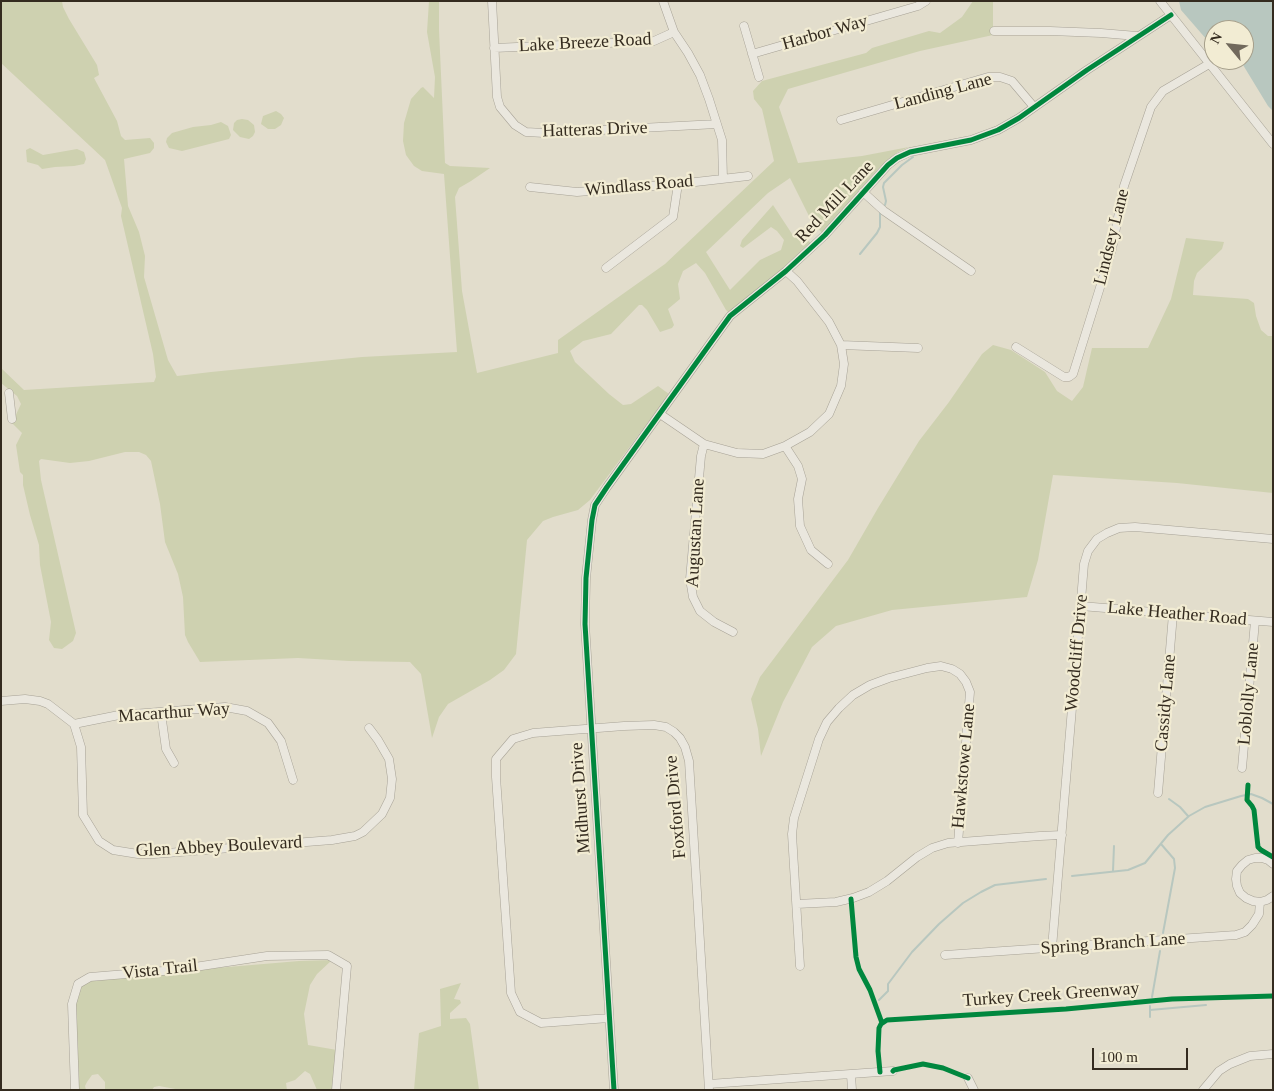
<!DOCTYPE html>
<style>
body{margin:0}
#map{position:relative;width:1274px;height:1091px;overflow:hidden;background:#e2ddcc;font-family:Georgia,serif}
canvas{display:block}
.frame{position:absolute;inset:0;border:2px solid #342b1f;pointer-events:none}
.north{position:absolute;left:1204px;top:20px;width:50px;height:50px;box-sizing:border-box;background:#f2ecd3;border:1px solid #a69f8b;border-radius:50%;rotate:298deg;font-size:14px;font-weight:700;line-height:20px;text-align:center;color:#342b1f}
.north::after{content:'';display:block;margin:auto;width:18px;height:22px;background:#71695c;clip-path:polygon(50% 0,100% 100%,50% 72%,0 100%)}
.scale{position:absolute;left:1092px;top:1048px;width:96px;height:22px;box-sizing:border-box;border:2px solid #342b1f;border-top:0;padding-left:6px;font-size:15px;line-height:18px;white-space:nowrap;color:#342b1f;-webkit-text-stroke:4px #f2ecd3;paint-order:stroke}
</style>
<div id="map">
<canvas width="1274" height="1091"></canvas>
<div class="frame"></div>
<div class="north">N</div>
<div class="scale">100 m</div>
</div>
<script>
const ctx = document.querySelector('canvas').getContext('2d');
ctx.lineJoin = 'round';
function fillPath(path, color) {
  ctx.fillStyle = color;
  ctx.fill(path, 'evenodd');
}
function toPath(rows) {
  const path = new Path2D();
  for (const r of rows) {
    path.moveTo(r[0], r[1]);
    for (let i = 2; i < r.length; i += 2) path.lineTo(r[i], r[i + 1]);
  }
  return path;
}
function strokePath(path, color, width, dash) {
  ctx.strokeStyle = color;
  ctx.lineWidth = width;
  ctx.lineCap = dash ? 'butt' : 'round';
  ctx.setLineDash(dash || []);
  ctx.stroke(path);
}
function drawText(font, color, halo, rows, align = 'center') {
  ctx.font = font + ' Georgia,serif';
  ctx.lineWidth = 4.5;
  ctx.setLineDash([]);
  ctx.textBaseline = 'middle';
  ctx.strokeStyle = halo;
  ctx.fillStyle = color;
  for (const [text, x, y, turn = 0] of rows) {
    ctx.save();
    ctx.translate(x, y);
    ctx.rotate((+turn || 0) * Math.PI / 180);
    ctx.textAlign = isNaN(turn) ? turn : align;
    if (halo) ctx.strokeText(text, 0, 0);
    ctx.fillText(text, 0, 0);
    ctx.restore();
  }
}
const green = toPath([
 [1,1,62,1,63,7,69,19,97,65,99,75,94,78,117,121,121,136,125,140,150,138,154,143,154,148,150,153,124,159,128,206,139,232,145,256,144,277,168,360,177,376,211,372,362,357,457,352,444,174,422,171,414,166,406,155,403,141,404,123,411,99,421,88,423,87,434,98,435,77,427,32,429,1,439,1,439,30,445,163,450,166,490,168,471,181,459,188,455,197,462,291,477,373,558,353,558,340,665,264,774,161,762,109,754,99,753,91,762,81,866,53,872,48,929,31,940,33,962,17,973,1,993,1,993,35,920,51,788,89,779,107,798,163,862,156,909,147,898,152,880,167,822,233,811,220,790,178,768,193,706,252,730,290,760,260,781,250,784,240,777,231,771,227,743,248,740,246,742,240,773,205,794,237,803,237,811,243,796,258,729,313,726,310,705,273,696,263,683,271,678,284,680,299,668,309,674,325,672,328,660,332,647,310,642,305,639,305,611,334,583,341,570,351,575,362,609,394,623,405,631,404,658,386,669,394,590,500,578,510,553,517,543,521,527,540,516,654,504,670,490,680,448,704,439,717,432,738,421,674,410,662,349,661,298,658,200,662,188,642,185,635,183,597,178,574,165,542,160,504,151,461,146,455,139,452,125,452,89,461,70,463,41,459,39,461,41,480,76,633,73,641,62,649,54,648,49,640,51,622,40,565,39,545,30,515,23,485,23,475,20,472,16,445,22,433,12,423,21,404,17,396,1,383,1,368,24,390,154,382,156,377,153,354,121,216,122,208,105,160,1,63],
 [276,111,281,114,284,118,281,125,275,129,268,129,261,124,263,116],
 [242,119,248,120,254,125,255,132,253,136,249,139,240,137,233,130,234,123,237,120],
 [221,122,228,126,231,135,229,139,182,151,169,148,166,142,167,138,172,133,193,127,211,125],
 [30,148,43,155,77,149,84,152,86,159,84,164,74,166,55,167,42,169,38,165,27,162,26,150],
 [1186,238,1224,242,1222,249,1197,273,1194,281,1193,295,1248,299,1254,303,1256,316,1261,330,1268,336,1273,336,1273,493,1177,483,1053,475,1038,560,1027,597,892,610,836,626,812,647,783,702,761,756,758,729,751,699,760,677,848,560,878,508,919,441,949,402,982,354,993,345,1011,350,1045,372,1057,391,1072,401,1083,387,1092,348,1148,348,1171,299],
 [332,960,317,974,310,985,304,1014,308,1045,337,1050,334,1090,317,1090,310,1074,305,1071,295,1080,286,1083,287,1090,181,1090,159,1086,154,1087,152,1090,105,1090,105,1082,98,1074,92,1075,87,1082,85,1086,86,1090,77,1090,75,998,78,989,82,985,90,980,169,972,299,961],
 [461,983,454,999,460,1000,461,1003,450,1013,450,1019,466,1018,470,1024,479,1090,414,1090,419,1033,441,1026,440,989]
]);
const water = toPath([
 [1179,1,1273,1,1273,111,1268,106,1240,60,1244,60,1244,30,1214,30,1214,48,1181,10]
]);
const stream = toPath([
 [885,205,886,201,883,187,884,183,902,165,913,157],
 [860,254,877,233,880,227,880,213],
 [1169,799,1180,807,1188,816],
 [1161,844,1174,859,1175,868,1163,933],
 [1113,871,1114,846],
 [1072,876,1128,870,1145,863,1168,835,1189,816,1205,807,1241,796,1251,794,1262,798,1273,804],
 [1152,997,1160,951],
 [879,1000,888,991,888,984,912,952,939,924,963,903,981,892,995,885,1046,879],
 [1150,1010,1206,1005],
 [1150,1017,1150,1006]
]);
const minor = toPath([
 [492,1,497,97,500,107,515,125,526,132,544,133,717,124],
 [663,1,674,32,688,53,700,75,709,99,722,140,723,179],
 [1160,1,1273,144],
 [744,26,759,77],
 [994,31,1050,31,1101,33,1137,36],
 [494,48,654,41,674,32],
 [752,54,918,6,926,1],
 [841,120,988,77,1000,77,1012,81,1034,107],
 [530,187,577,192,678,184,748,176],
 [863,192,884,211,971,271],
 [606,268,673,217,678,184],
 [841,345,918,348],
 [1016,347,1064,377,1069,377,1073,374,1112,249,1124,186,1151,107,1163,91,1209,64],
 [9,393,12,419],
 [660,414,704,444,737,453,763,454,785,446,810,432,829,414,841,386,844,364,841,345,829,322,797,281,786,271],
 [704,444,701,456,690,579,693,597,700,611,714,622,733,632],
 [785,446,798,466,802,479,798,499,800,526,811,550,828,564],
 [1081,606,1273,622],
 [1,701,25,699,40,701,48,704,74,724,81,747,83,815,99,841,113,850,138,854,154,854,332,840,355,836,363,832,382,814,390,798,392,779,389,759,378,740,369,728],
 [161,713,166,749,174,763],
 [74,724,119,715,225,707,247,711,268,723,281,741,293,780],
 [1242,768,1255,621],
 [1158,793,1173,614],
 [1273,864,1268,860,1262,858,1255,858,1248,860,1242,865,1237,871,1236,879,1237,886,1240,893,1246,898,1253,901,1260,902,1267,900,1273,896],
 [797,904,836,902,853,898,869,892,887,881,917,857,932,848,948,843,1040,836,1062,835],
 [1052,948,1084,564,1088,551,1097,539,1107,533,1119,528,1135,527,1273,539],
 [945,955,1236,935,1245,932,1252,925,1259,914,1260,902],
 [800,966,792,834,794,818,819,739,827,722,839,708,853,695,870,685,889,678,927,668,941,666,952,669,960,674,966,682,970,692,958,843],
 [609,1018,541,1023,520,1012,511,993,496,777,496,759,513,739,533,733,624,726,654,725,666,727,674,732,680,738,685,747,689,761,709,1090],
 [851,1075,852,1090],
 [968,1078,974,1090],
 [709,1084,893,1071],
 [75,1090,72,1004,78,984,90,977,175,970,267,956,328,955,347,966,336,1090],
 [614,1090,585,624,586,578,592,520,595,505,607,487,730,316,786,271,825,235,888,165,897,158,910,152,971,140,998,130,1019,118,1087,70,1171,15],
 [1203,1090,1219,1071,1230,1064,1250,1056,1273,1054]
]);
const cycleway = toPath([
 [1248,785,1247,800,1252,806,1254,810,1258,847,1261,850,1273,857],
 [851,899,856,957,859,969,870,990,882,1023],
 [893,1071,894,1070,923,1064,943,1068,968,1078],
 [880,1072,878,1051,879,1028,881,1024,887,1020,1066,1009,1172,999,1273,996],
 [614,1090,585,624,586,578,592,520,595,505,607,487,730,316,786,271,825,235,888,165,897,158,910,152,971,140,998,130,1019,118,1087,70,1171,15]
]);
const streetNames = [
 ["Harbor Way",825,33,-16],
 ["Lake Breeze Road",585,43,-3],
 ["Landing Lane",943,92,-15],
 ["Hatteras Drive",595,130,-2],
 ["Windlass Road",639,186,-5],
 ["Red Mill Lane",835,202,-47],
 ["Lindsey Lane",1112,237,-76],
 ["Augustan Lane",696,533,-87],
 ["Lake Heather Road",1177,614,5],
 ["Woodcliff Drive",1077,653,-85],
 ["Loblolly Lane",1249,694,-85],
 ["Cassidy Lane",1166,703,-85],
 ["Macarthur Way",174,713,-4],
 ["Hawkstowe Lane",964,766,-85],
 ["Midhurst Drive",581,798,-94],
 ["Foxford Drive",676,807,-95],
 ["Glen Abbey Boulevard",219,847,-3],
 ["Spring Branch Lane",1113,944,-4],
 ["Vista Trail",160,970,-6],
 ["Turkey Creek Greenway",1051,995,-4]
];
fillPath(green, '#ced1b0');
fillPath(water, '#b8c7bf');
strokePath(stream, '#b8c7bf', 2);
strokePath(minor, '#a7a296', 9);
strokePath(minor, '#eae7de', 8);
strokePath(cycleway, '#00873e', 5);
drawText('18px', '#342b1f', '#f2ecd3', streetNames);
</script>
